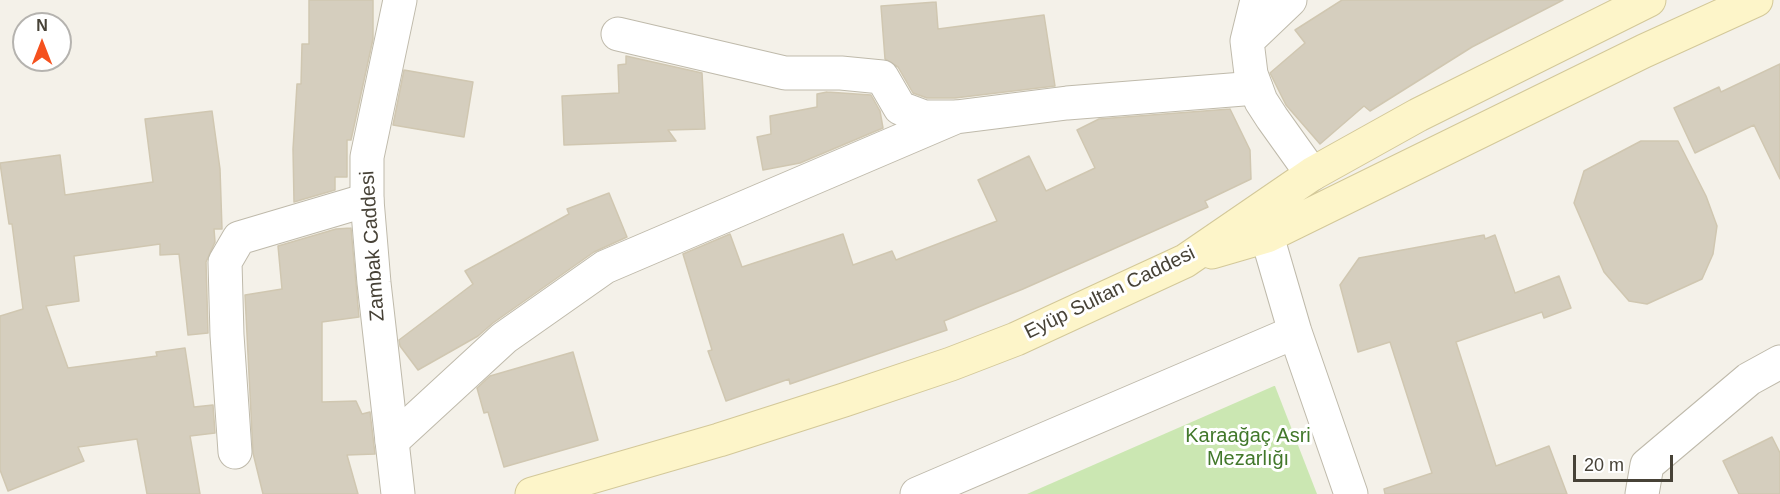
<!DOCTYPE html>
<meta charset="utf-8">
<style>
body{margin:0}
#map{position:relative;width:1780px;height:494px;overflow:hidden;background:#f4f1e9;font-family:Arial,sans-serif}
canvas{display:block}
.north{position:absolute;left:12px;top:12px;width:60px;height:60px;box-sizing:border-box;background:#fff;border:2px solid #b5b3af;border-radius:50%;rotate:0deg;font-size:16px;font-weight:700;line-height:24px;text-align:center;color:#474237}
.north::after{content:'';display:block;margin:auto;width:21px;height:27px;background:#f5511e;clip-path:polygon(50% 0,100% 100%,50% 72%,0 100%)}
.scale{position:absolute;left:1573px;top:455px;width:100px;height:27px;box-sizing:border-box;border:3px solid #474237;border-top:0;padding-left:8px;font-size:18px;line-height:21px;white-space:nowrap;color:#474237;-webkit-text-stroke:4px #fff;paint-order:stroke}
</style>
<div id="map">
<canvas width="1780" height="494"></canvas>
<div class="north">N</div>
<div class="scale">20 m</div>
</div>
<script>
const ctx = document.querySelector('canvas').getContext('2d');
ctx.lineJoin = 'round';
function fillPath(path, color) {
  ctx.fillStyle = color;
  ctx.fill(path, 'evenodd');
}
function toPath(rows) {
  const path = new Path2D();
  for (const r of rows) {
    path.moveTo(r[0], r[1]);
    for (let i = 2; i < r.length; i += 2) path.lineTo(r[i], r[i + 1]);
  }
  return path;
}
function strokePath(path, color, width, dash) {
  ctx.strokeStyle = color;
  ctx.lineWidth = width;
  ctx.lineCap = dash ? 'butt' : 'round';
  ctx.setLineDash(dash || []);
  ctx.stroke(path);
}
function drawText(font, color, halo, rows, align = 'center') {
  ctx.font = font + ' Arial,sans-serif';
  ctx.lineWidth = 6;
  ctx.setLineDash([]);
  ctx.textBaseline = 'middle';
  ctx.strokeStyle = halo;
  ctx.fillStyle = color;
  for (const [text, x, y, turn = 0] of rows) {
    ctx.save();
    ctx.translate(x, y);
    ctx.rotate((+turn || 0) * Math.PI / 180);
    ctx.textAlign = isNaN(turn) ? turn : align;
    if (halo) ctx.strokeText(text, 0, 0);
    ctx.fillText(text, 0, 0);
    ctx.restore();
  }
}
const green = toPath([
 [1275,386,1317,494,1027,494,1274,386]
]);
const building = toPath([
 [309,0,373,0,373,39,351,140,347,140,347,177,335,177,335,190,294,202,293,149,297,84,301,84,302,44,309,44,309,0],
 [1342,0,1563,0,1472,47,1370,111,1364,106,1320,144,1286,105,1270,73,1305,43,1295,30,1342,0],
 [936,2,938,29,1044,15,1055,86,955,98,927,98,913,93,898,67,885,59,881,6,936,2],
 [626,56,702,73,705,129,668,130,676,141,564,145,562,96,619,93,618,65,626,64,626,56],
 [1780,64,1780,179,1754,125,1695,153,1674,108,1719,87,1721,92,1780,64],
 [404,70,473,82,464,137,393,125,404,70],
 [827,92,871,95,880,111,883,128,800,163,763,170,757,137,771,134,770,116,817,107,817,94,827,92],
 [1230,109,1250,150,1251,179,1205,201,1208,207,1023,289,944,321,947,330,790,384,789,379,726,401,708,351,712,350,683,254,730,234,742,267,843,234,853,265,892,251,896,260,997,221,978,180,1029,156,1046,191,1095,168,1077,130,1099,119,1230,109],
 [212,111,220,169,222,229,214,229,215,242,206,262,208,333,188,335,179,254,160,255,160,244,74,256,79,301,46,306,68,368,157,356,156,352,185,348,194,407,213,405,215,433,190,436,200,494,147,494,137,439,78,447,84,461,8,491,0,470,0,316,23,309,12,224,9,224,0,163,60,155,65,195,153,182,145,119,212,111],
 [1641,141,1678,141,1706,196,1717,226,1713,254,1702,279,1647,304,1629,301,1604,272,1574,203,1584,171,1641,141],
 [609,193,627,237,594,252,493,323,478,336,418,370,400,346,399,340,473,284,465,271,569,214,567,209,609,193],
 [351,228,359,317,322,322,322,402,356,401,362,414,370,412,375,454,347,455,358,494,263,494,253,453,245,295,282,289,278,246,336,229,351,228],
 [1484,235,1485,239,1495,235,1515,293,1559,276,1571,308,1544,318,1542,312,1456,342,1496,466,1549,446,1567,494,1385,494,1384,489,1432,473,1390,342,1358,352,1340,285,1359,258,1484,235],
 [573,352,598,440,504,467,488,412,484,413,477,388,490,376,573,352],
 [1772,437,1780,453,1780,494,1739,494,1723,461,1772,437]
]);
const minor = toPath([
 [618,34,785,73,841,73,882,77,900,108,924,117,955,117],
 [1267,236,1295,332,1351,494],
 [392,441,504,338,605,267,956,117,1067,103,1256,88],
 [235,452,227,335,225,262,239,238,367,200],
 [917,494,1295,332],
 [1642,494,1647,465,1749,379,1780,362]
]);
const tertiary = toPath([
 [1257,0,1247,41,1251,74,1261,101,1272,118,1312,174],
 [1247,41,1290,0],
 [398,494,374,283,367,200,367,157,400,0]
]);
const secondary = toPath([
 [1212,252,1267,236,1644,51,1756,0],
 [532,494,719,440,844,400,951,364,1016,339,1185,261,1312,174,1418,115,1649,0]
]);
const streetNames = [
 ["Zambak Caddesi",373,246,-94],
 ["Eyüp Sultan Caddesi",1110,293,-26]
];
const parkNames = [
 ["Karaağaç Asri",1248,436],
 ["Mezarlığı",1248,459]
];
fillPath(green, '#cbe7b2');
fillPath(building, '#d5cebe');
strokePath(building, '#d0c7b1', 1.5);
strokePath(minor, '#bfbaab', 35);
strokePath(tertiary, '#bfbaab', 35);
strokePath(secondary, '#d3c899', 35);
strokePath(minor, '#fff', 33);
strokePath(tertiary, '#fff', 33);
strokePath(secondary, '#fdf5c9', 33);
drawText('20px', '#474237', '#fff', streetNames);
drawText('20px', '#42782b', '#fff', parkNames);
</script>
